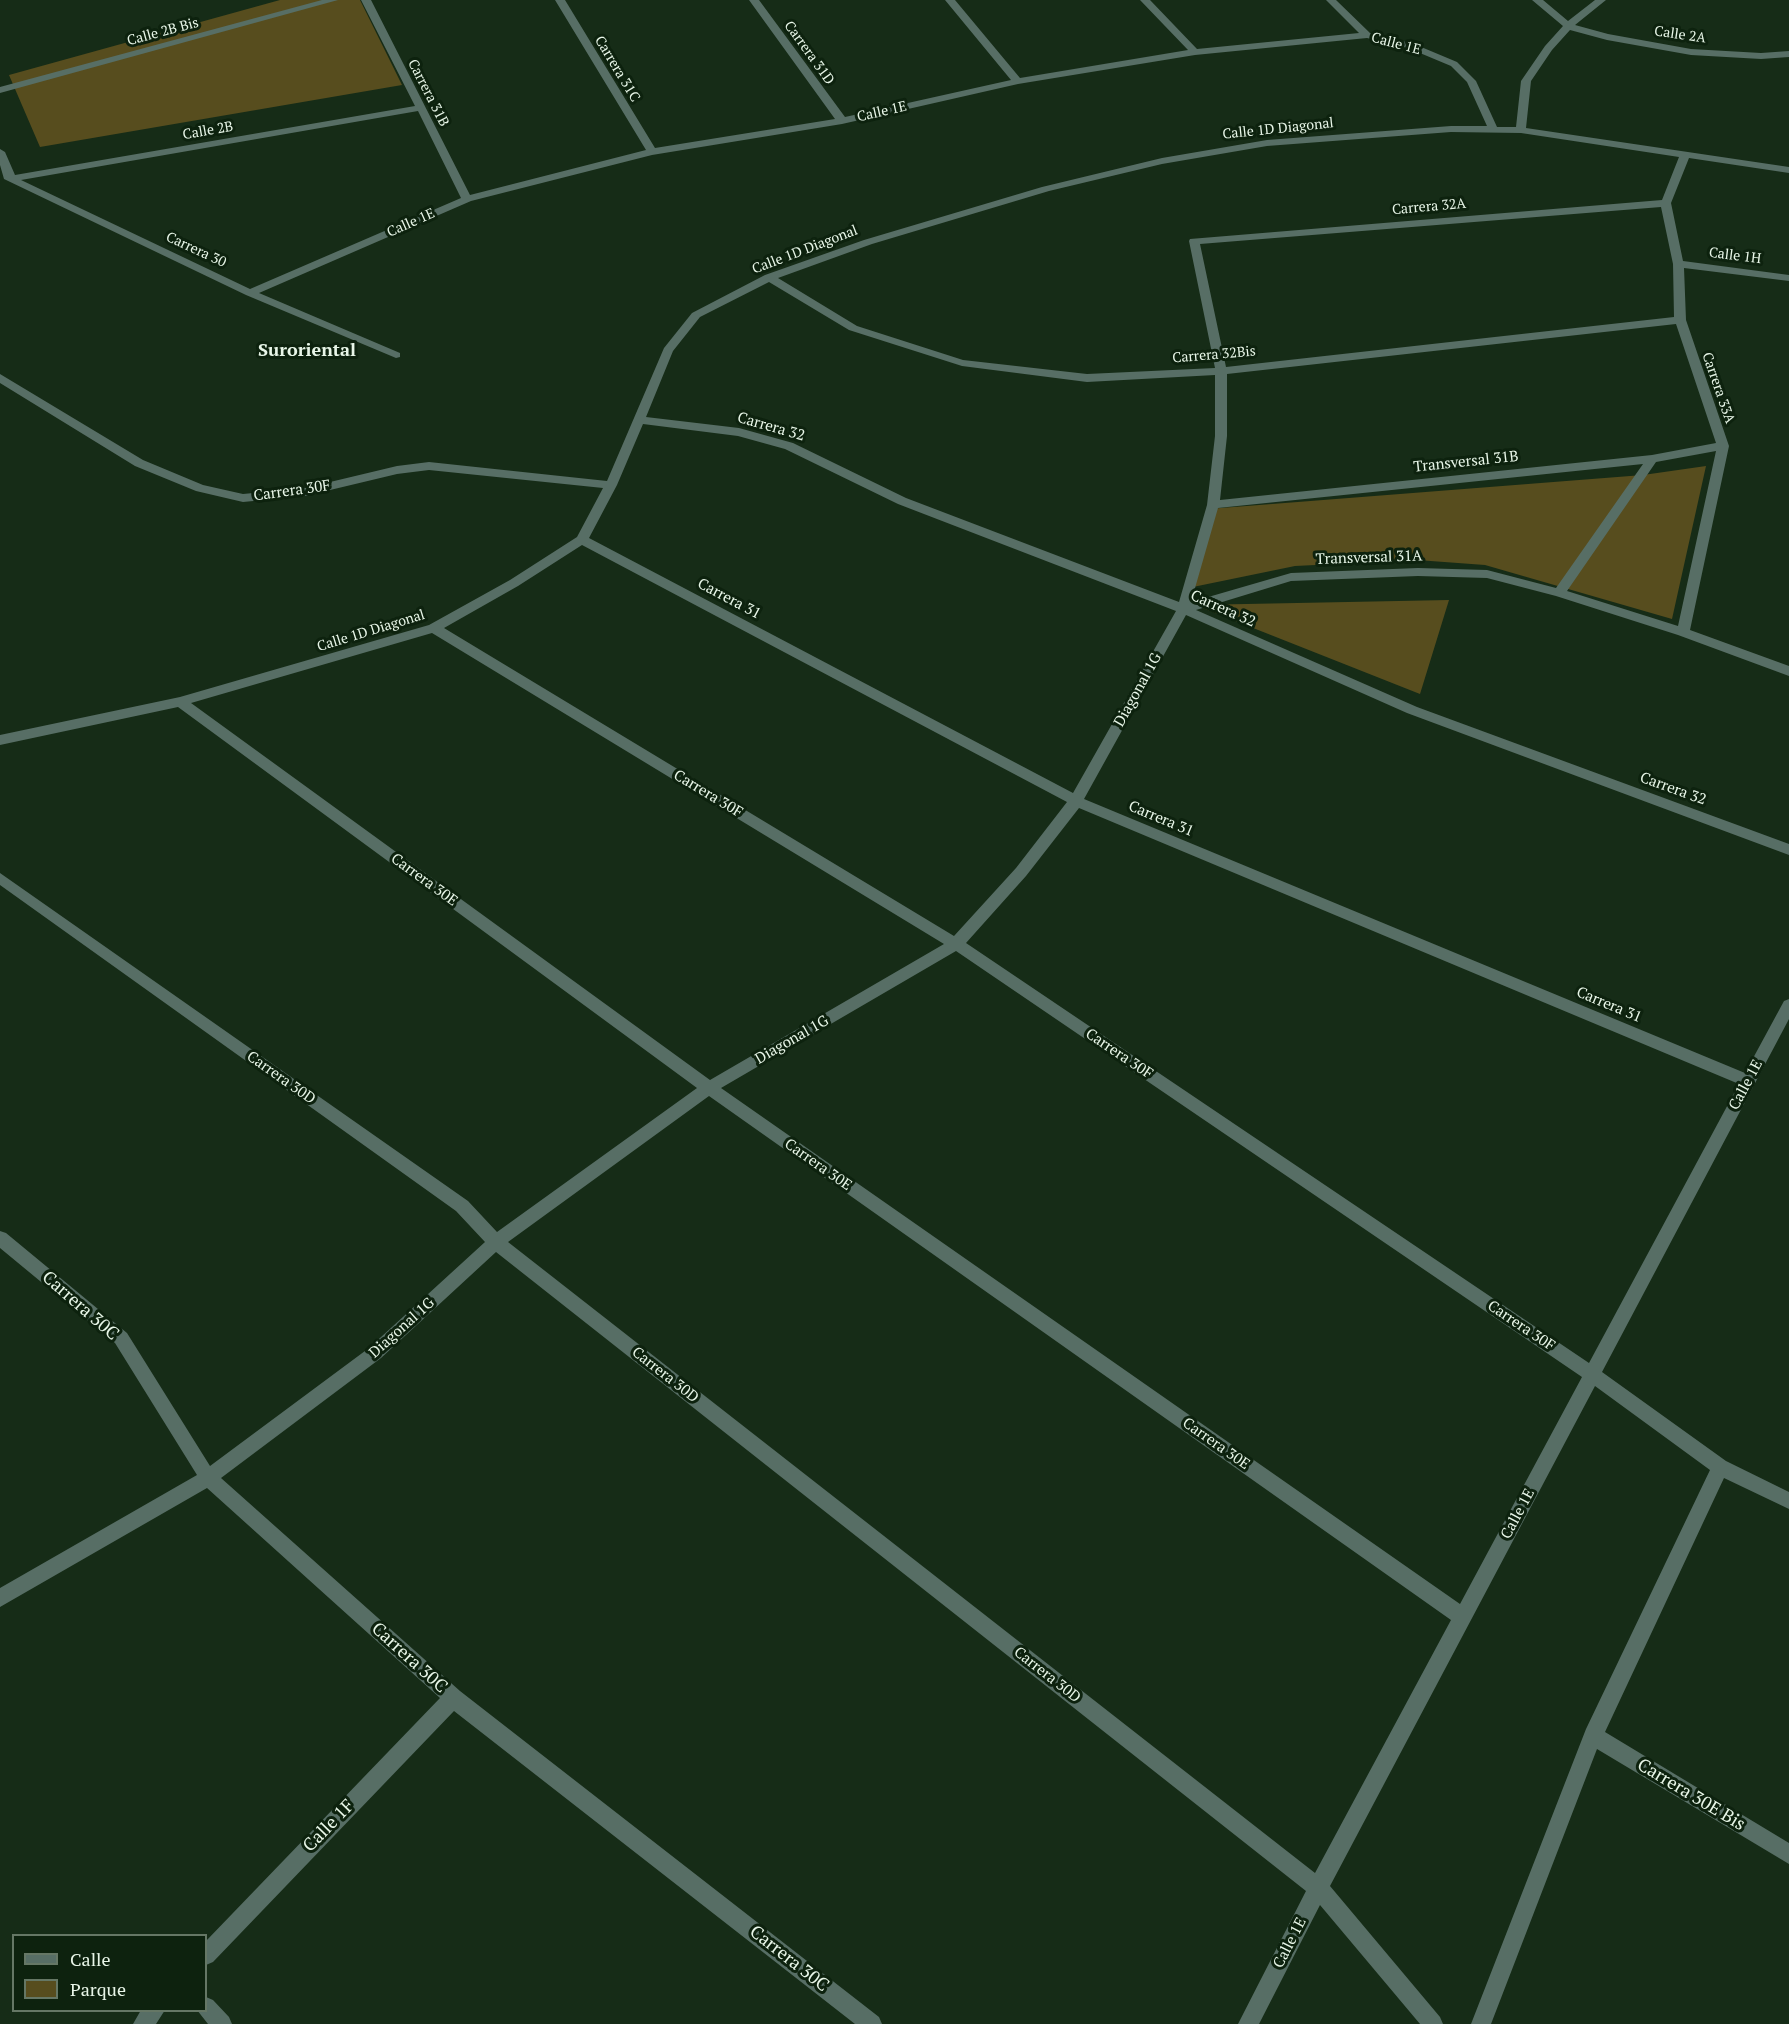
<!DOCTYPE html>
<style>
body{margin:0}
#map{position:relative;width:1789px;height:2024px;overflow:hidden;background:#162c17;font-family:"PT Serif",serif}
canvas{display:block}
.legend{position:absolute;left:12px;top:1934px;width:195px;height:78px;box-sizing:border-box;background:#0d220e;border:2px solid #657765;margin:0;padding:8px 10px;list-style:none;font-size:18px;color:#e8f6e8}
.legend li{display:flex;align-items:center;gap:12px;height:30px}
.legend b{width:30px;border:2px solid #657765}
</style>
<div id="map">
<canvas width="1789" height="2024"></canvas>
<ul class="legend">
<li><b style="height:8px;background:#576e65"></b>Calle</li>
<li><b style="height:16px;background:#574d1e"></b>Parque</li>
</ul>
</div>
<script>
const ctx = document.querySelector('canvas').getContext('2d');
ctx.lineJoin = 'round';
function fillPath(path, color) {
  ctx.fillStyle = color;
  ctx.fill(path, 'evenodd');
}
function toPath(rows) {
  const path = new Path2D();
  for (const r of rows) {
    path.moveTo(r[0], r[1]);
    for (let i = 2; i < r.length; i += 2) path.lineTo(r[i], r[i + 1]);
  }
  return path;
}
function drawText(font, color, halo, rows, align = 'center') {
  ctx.font = font + ' "PT Serif",serif';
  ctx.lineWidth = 6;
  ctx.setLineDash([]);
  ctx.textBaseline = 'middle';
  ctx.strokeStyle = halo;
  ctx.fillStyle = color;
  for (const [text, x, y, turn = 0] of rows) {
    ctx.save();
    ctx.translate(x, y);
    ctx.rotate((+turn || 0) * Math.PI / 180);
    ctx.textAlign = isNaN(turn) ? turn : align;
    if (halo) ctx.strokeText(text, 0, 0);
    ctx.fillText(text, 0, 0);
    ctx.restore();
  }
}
const green = toPath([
 [280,0,360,0,402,85,40,147,9,75],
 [1706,466,1672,619,1485,565,1417,560,1295,566,1188,588,1208,509,1643,475],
 [1449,600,1420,694,1195,605]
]);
const minor = toPath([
 [322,0,338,0,0,93,0,87,322,0],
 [361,0,371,0,470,195,646,150,555,0,565,0,655,148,835,119,749,0,759,0,845,117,1011,80,945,0,955,0,1020,78,1188,50,1140,0,1150,0,1197,49,1359,33,1326,0,1336,0,1370,33,1414,44,1457,62,1476,81,1497,127,1516,127,1521,81,1545,46,1563,26,1532,0,1543,0,1568,21,1595,0,1606,0,1575,25,1608,34,1691,49,1761,53,1789,51,1789,57,1761,59,1691,55,1607,40,1570,30,1552,50,1531,81,1526,128,1789,167,1789,173,1689,158,1671,203,1683,261,1789,275,1789,281,1684,268,1686,320,1729,446,1690,630,1789,666,1789,676,1678,635,1556,596,1487,578,1418,576,1291,581,1196,610,1417,707,1789,844,1789,855,1407,713,1186,615,1084,799,1745,1073,1784,1001,1789,999,1789,1019,1602,1372,1726,1461,1789,1492,1789,1509,1724,1478,1605,1732,1789,1843,1789,1864,1597,1749,1491,2024,1471,2024,1586,1729,1710,1470,1595,1386,1330,1886,1440,2017,1443,2024,1420,2024,1320,1905,1259,2024,1238,2024,1306,1891,496,1252,381,1358,221,1478,460,1691,879,2017,882,2024,855,2024,454,1711,213,1962,206,1965,206,1941,440,1698,207,1488,0,1607,0,1588,197,1475,115,1343,0,1248,0,1231,6,1233,127,1333,210,1466,369,1348,485,1242,456,1211,0,885,0,873,468,1201,497,1232,697,1088,178,707,0,745,0,735,180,697,429,625,510,580,577,537,603,488,429,470,397,474,305,496,243,502,196,491,135,466,0,383,0,374,143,460,203,485,243,494,305,488,397,466,429,462,607,481,664,348,692,313,765,275,864,240,1042,187,1162,158,1267,140,1451,126,1487,126,1467,82,1451,66,1408,48,1367,38,1195,55,1018,84,842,124,652,155,471,201,259,293,400,353,400,357,396,358,246,295,4,179,0,165,0,149,5,152,15,175,415,106,361,0],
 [418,111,461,198,250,289,21,180,418,111],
 [1451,132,1521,133,1679,157,1662,200,1190,239,1189,241,1215,368,1087,374,963,360,857,326,778,278,872,244,1049,191,1162,164,1267,146,1451,132],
 [1661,207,1673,264,1674,317,1226,367,1200,244,1661,207],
 [769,282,849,330,962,366,1087,382,1215,375,1215,436,1207,505,1179,602,906,498,793,443,739,428,646,417,673,351,700,317,769,282],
 [1676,324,1716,443,1652,455,1220,500,1227,436,1227,374,1676,324],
 [643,424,738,436,785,449,898,504,1176,611,1073,793,589,538,617,485,643,424],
 [1716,451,1678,626,1567,591,1656,462,1716,451],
 [1643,464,1556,588,1487,570,1418,568,1291,573,1191,602,1218,508,1643,464],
 [582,545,1067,802,1016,868,954,936,444,628,518,586,582,545],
 [432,633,944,944,710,1080,191,703,432,633],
 [1079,808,1739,1084,1589,1363,966,943,1026,876,1079,808],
 [956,951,1582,1377,1460,1604,721,1088,956,951],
 [709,1096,1451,1620,1315,1873,508,1242,709,1096],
 [206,1997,213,2000,229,2017,232,2024,208,2024,197,2010,206,2010,206,1997],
 [141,2010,165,2010,156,2024,133,2024,141,2010]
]);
const farStreetnames = [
 ["Calle 2B Bis",163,32,-15],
 ["Calle 2A",1680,35,8],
 ["Calle 1E",1396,44,15],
 ["Carrera 31D",809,53,54],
 ["Carrera 31C",617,69,59],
 ["Carrera 31B",428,93,63],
 ["Calle 1E",882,112,-13],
 ["Calle 1D Diagonal",1278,129,-6],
 ["Calle 2B",208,131,-10],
 ["Carrera 32A",1429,207,-5],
 ["Calle 1E",411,223,-24],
 ["Carrera 30",196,250,25],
 ["Calle 1D Diagonal",805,250,-21],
 ["Calle 1H",1735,256,7],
 ["Carrera 32Bis",1214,355,-5],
 ["Carrera 33A",1718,388,71],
 ["Calle 1D Diagonal",371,631,-17]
];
const streetNames = [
 ["Carrera 32",771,427,16],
 ["Transversal 31B",1466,462,-6],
 ["Carrera 30F",292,491,-8],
 ["Transversal 31A",1369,558,-2],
 ["Carrera 31",729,599,28],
 ["Carrera 32",1223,609,24],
 ["Diagonal 1G",1138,690,-61],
 ["Carrera 32",1673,789,20],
 ["Carrera 30F",708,794,31],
 ["Carrera 31",1161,819,23],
 ["Carrera 30E",424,880,36],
 ["Carrera 31",1609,1005,23],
 ["Diagonal 1G",792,1040,-30],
 ["Carrera 30F",1119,1054,34],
 ["Carrera 30D",281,1078,35],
 ["Calle 1E",1746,1085,-62],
 ["Carrera 30E",818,1165,35],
 ["Carrera 30F",1521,1326,34],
 ["Diagonal 1G",402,1328,-42],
 ["Carrera 30D",665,1375,38],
 ["Carrera 30E",1216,1444,35],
 ["Calle 1E",1518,1514,-62],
 ["Carrera 30D",1047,1675,38],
 ["Calle 1E",1290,1943,-63]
];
const farDistrictnames = [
 ["Suroriental",307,351]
];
const nearStreetnames = [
 ["Carrera 30C",80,1306,41],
 ["Carrera 30C",409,1658,42],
 ["Carrera 30E Bis",1691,1795,31],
 ["Calle 1F",329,1826,-46],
 ["Carrera 30C",789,1959,38]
];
fillPath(green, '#574d1e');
fillPath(minor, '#576e65');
drawText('14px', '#e8f6e8', '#0d220e', farStreetnames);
drawText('15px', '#e8f6e8', '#0d220e', streetNames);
drawText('bold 18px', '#e8f6e8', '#0d220e', farDistrictnames);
drawText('18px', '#e8f6e8', '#0d220e', nearStreetnames);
</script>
